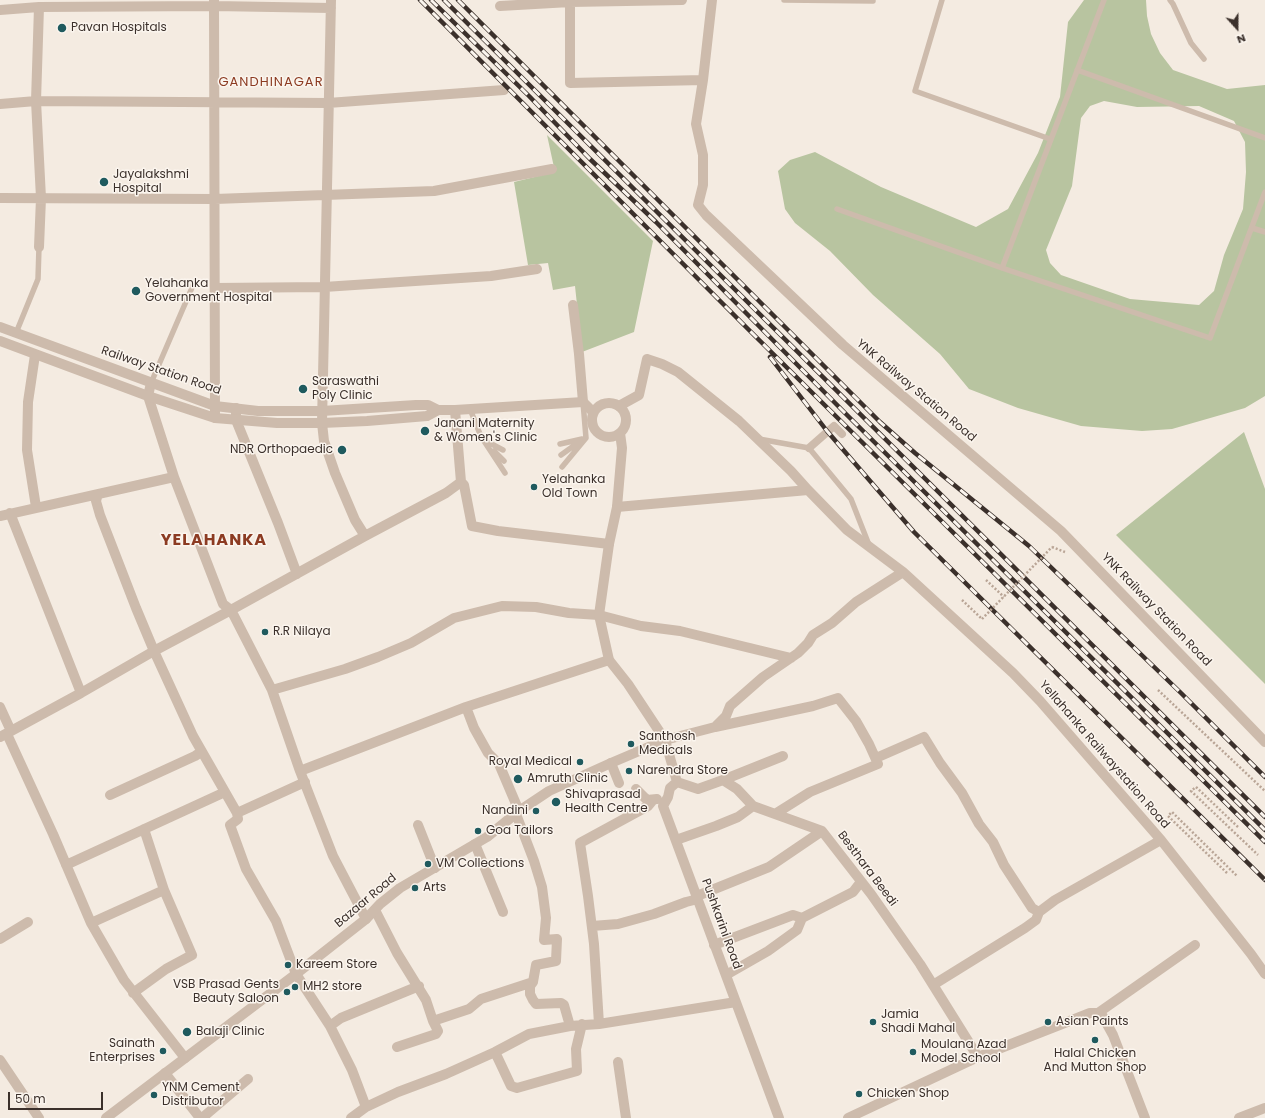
<!DOCTYPE html>
<style>
body{margin:0}
#map{position:relative;width:1265px;height:1118px;overflow:hidden;background:#f4ebe1;font-family:Poppins,sans-serif}
canvas{display:block}
.north{position:absolute;left:1217px;top:8px;width:40px;height:40px;-webkit-text-stroke:3px #fbf5ee;paint-order:stroke;rotate:159deg;font-size:11px;font-weight:700;line-height:16px;text-align:center;color:#3b302b}
.north::after{content:'';display:block;margin:auto;width:14px;height:18px;background:#3b302b;clip-path:polygon(50% 0,100% 100%,50% 72%,0 100%)}
.scale{position:absolute;left:8px;top:1092px;width:95px;height:18px;box-sizing:border-box;border:2px solid #3b302b;border-top:0;padding-left:5px;font-size:12px;line-height:14px;white-space:nowrap;color:#3b302b;-webkit-text-stroke:3px #fbf5ee;paint-order:stroke}
</style>
<div id="map">
<canvas width="1265" height="1118"></canvas>
<div class="north">N</div>
<div class="scale">50 m</div>
</div>
<script>
const ctx = document.querySelector('canvas').getContext('2d');
ctx.lineJoin = 'round';
function fillPath(path, color) {
  ctx.fillStyle = color;
  ctx.fill(path, 'evenodd');
}
function toPath(rows) {
  const path = new Path2D();
  for (const r of rows) {
    if (r.length === 3) {
      path.moveTo(r[0] + r[2], r[1]);
      path.arc(r[0], r[1], r[2], 0, 2 * Math.PI);
      continue;
    }
    path.moveTo(r[0], r[1]);
    for (let i = 2; i < r.length; i += 2) path.lineTo(r[i], r[i + 1]);
  }
  return path;
}
function strokePath(path, color, width, dash) {
  ctx.strokeStyle = color;
  ctx.lineWidth = width;
  ctx.lineCap = dash ? 'butt' : 'round';
  ctx.setLineDash(dash || []);
  ctx.stroke(path);
}
function drawText(font, color, halo, rows, align = 'center') {
  ctx.font = font + ' Poppins,sans-serif';
  ctx.lineWidth = 3;
  ctx.setLineDash([]);
  ctx.textBaseline = 'middle';
  ctx.strokeStyle = halo;
  ctx.fillStyle = color;
  for (const [text, x, y, turn = 0] of rows) {
    ctx.save();
    ctx.translate(x, y);
    ctx.rotate((+turn || 0) * Math.PI / 180);
    ctx.textAlign = isNaN(turn) ? turn : align;
    if (halo) ctx.strokeText(text, 0, 0);
    ctx.fillText(text, 0, 0);
    ctx.restore();
  }
}
const green = toPath([
 [1084,0,1146,0,1147,16,1151,34,1160,53,1173,70,1227,89,1265,85,1265,396,1245,408,1172,429,1142,431,1081,426,1018,408,969,389,940,354,873,295,830,251,795,223,785,209,778,171,790,160,815,152,881,187,976,227,1008,209,1038,153,1060,97,1068,22],
 [1104,101,1137,107,1199,106,1234,121,1245,142,1246,172,1243,209,1224,255,1214,291,1199,305,1130,299,1061,275,1050,263,1046,250,1072,186,1081,118,1090,106],
 [547,135,653,241,634,332,582,352,575,286,553,290,548,263,528,265,514,182,555,172],
 [1244,432,1265,489,1265,684,1116,535]
]);
const path = toPath([
 [1052,547,1065,552],
 [986,580,1004,597],
 [962,600,982,619],
 [1158,690,1265,791],
 [1238,827,1196,787,1191,791,1258,855],
 [1227,873,1168,816,1172,812,1237,876]
]);
const service = toPath([
 [784,0,873,1],
 [942,0,915,91,1050,139],
 [1170,0,1173,4,1191,43,1204,59],
 [1077,70,1265,138],
 [837,209,1002,268,1210,338,1265,192],
 [1252,228,1265,232],
 [1002,268,1104,0],
 [16,333,38,279,39,247],
 [151,383,194,283],
 [470,409,482,439,503,450],
 [759,439,809,448,851,499,869,545],
 [484,441,505,473],
 [560,444,582,439],
 [494,451,504,461],
 [561,455,579,442],
 [562,467,586,438,583,402]
]);
const pedestrian = toPath([
 [809,448,834,426,842,434]
]);
const minor = toPath([
 [214,0,215,418],
 [331,0,322,423,324,441,335,473,355,520,365,536],
 [682,0,570,2,570,83,703,80],
 [712,0,703,80,696,124,703,155,703,185,698,205,706,215,843,345,1061,531,1265,742],
 [500,6,570,2,570,0],
 [39,7,36,101,41,198,39,247],
 [0,10,39,7,214,6,331,8],
 [0,104,36,101,328,103,504,90],
 [0,198,215,199,434,191,552,169],
 [215,288,324,287,491,276,537,269],
 [573,305,579,354,583,402],
 [35,355,28,402,27,450,36,507],
 [151,383,148,396,174,477,223,604,231,610,272,690,300,771,333,856,366,919],
 [619,406,639,395,647,359,662,364,678,372,739,421,791,471,808,490,847,530,903,572,1013,673,1040,701,1161,840,1251,954,1265,974],
 [236,408,236,420,278,523,297,574],
 [461,482,464,485,472,526,498,531,609,544],
 [98,494,96,501,100,515,136,608,154,651,193,736,237,813,238,819,230,825,246,869,276,921,296,974,330,1026,352,1070,366,1107],
 [617,507,808,490],
 [10,513,81,693],
 [0,516,174,477],
 [272,690,345,669,378,657,411,643,454,618,502,606,536,607,569,613,599,615,641,626,680,631,791,658],
 [0,707,11,731],
 [715,727,813,706,838,698,856,721,869,744,878,764,810,792,775,814],
 [7,734,53,834,91,923,124,980,185,1058],
 [0,737,81,693,154,651,231,610,365,536,446,493,461,482,455,410],
 [876,758,924,737,940,763,962,793,979,824,993,842,1004,865,1032,908,1039,912],
 [611,763,619,783],
 [300,771,466,707],
 [723,780,783,756],
 [677,782,698,789,723,780,737,789,753,806,822,831,871,894,920,964,978,1057],
 [636,789,647,800,657,799],
 [110,795,195,756,201,752],
 [653,800,648,806,580,843,588,896,594,944,599,1024,736,1002],
 [519,811,499,764,488,753,474,728,466,707,609,660],
 [237,813,305,782],
 [516,814,534,861,542,887,546,918,544,940,557,939,556,961,536,965,533,982,530,986,530,994,533,1000,536,1004,561,1003,564,1005,570,1026,599,1024],
 [418,825,435,868],
 [676,840,716,826,738,817,753,806],
 [475,844,503,912],
 [66,865,225,792],
 [697,896,769,867,822,831],
 [375,910,397,953,426,1000,433,1021,469,1009,481,999,533,982],
 [91,923,164,890,144,829],
 [592,926,618,924,654,914,686,902,698,899],
 [0,939,28,922],
 [714,945,793,915,802,918],
 [726,975,768,951,797,930,802,918,853,892,860,883],
 [933,985,1025,928,1036,920,1039,912,1055,900,1161,840],
 [133,993,166,969,192,955,164,890],
 [1098,1013,1102,1015,1113,1035,1145,1118],
 [330,1026,341,1018,419,986],
 [397,1047,436,1034,438,1031,433,1021],
 [495,1052,511,1086,517,1088,577,1071,576,1049,582,1024],
 [0,1060,39,1118],
 [618,1062,626,1118],
 [165,1073,200,1118],
 [202,1118,248,1079],
 [351,1118,366,1107,398,1092,446,1074,495,1052,529,1034,570,1026],
 [779,1118,663,806,668,797,670,788,677,782,665,740,715,727,726,716,730,706,763,677,798,653,808,643,813,635,832,623,856,602,903,572],
 [848,1118,978,1057,1090,1013,1098,1013,1195,945],
 [1239,1118,1265,1108]
]);
const tertiary = toPath([
 [0,327,215,406,258,411,322,411,416,405,428,405,438,410,455,410,583,402,593,412],
 [0,341,148,396,215,418,277,423,322,423,367,421,427,416,438,410],
 [609,420,17],
 [106,1118,296,974,366,919,380,904,400,888,487,837,519,811,549,791,611,763,665,740,628,684,609,660,599,615,609,544,617,507,622,448,620,433]
]);
const rail = toPath([
 [420,0,748,329,1265,842],
 [431,0,529,96,590,159,656,222,846,414,1265,830],
 [444,0,1265,817],
 [458,0,880,422,915,453,1029,546,1181,693,1265,777],
 [770,357,827,431,914,532,1265,880]
]);
const pathBridge = toPath([
 [982,619,1052,547]
]);
const markers = [
 [62,28,5,"#1f5a5e"],
 [104,182,5,"#1f5a5e"],
 [136,291,5,"#1f5a5e"],
 [303,389,5,"#1f5a5e"],
 [425,431,5,"#1f5a5e"],
 [342,450,5,"#1f5a5e"],
 [534,487,4,"#1f5a5e"],
 [265,632,4,"#1f5a5e"],
 [631,744,4,"#1f5a5e"],
 [580,762,4,"#1f5a5e"],
 [629,771,4,"#1f5a5e"],
 [518,779,5,"#1f5a5e"],
 [556,802,5,"#1f5a5e"],
 [536,811,4,"#1f5a5e"],
 [478,831,4,"#1f5a5e"],
 [428,864,4,"#1f5a5e"],
 [415,888,4,"#1f5a5e"],
 [288,965,4,"#1f5a5e"],
 [295,987,4,"#1f5a5e"],
 [287,992,4,"#1f5a5e"],
 [873,1022,4,"#1f5a5e"],
 [1048,1022,4,"#1f5a5e"],
 [187,1032,5,"#1f5a5e"],
 [1095,1040,4,"#1f5a5e"],
 [163,1051,4,"#1f5a5e"],
 [913,1052,4,"#1f5a5e"],
 [859,1094,4,"#1f5a5e"],
 [154,1095,4,"#1f5a5e"]
];
const poiNames = [
 ["Pavan Hospitals",71,28],
 ["Jayalakshmi",113,175],
 ["Hospital",113,189],
 ["Yelahanka",145,284],
 ["Government Hospital",145,298],
 ["Saraswathi",312,382],
 ["Poly Clinic",312,396],
 ["Janani Maternity",434,424],
 ["& Women's Clinic",434,438],
 ["NDR Orthopaedic",333,450,"right"],
 ["Yelahanka",542,480],
 ["Old Town",542,494],
 ["R.R Nilaya",273,632],
 ["Santhosh",639,737],
 ["Medicals",639,751],
 ["Royal Medical",572,762,"right"],
 ["Narendra Store",637,771],
 ["Amruth Clinic",527,779],
 ["Shivaprasad",565,795],
 ["Health Centre",565,809],
 ["Nandini",528,811,"right"],
 ["Goa Tailors",486,831],
 ["VM Collections",436,864],
 ["Arts",423,888],
 ["Kareem Store",296,965],
 ["VSB Prasad Gents",279,985,"right"],
 ["Beauty Saloon",279,999,"right"],
 ["MH2 store",303,987],
 ["Jamia",881,1015],
 ["Shadi Mahal",881,1029],
 ["Asian Paints",1056,1022],
 ["Balaji Clinic",196,1032],
 ["Sainath",155,1044,"right"],
 ["Enterprises",155,1058,"right"],
 ["Moulana Azad",921,1045],
 ["Model School",921,1059],
 ["Halal Chicken",1095,1054,"center"],
 ["And Mutton Shop",1095,1068,"center"],
 ["YNM Cement",162,1088],
 ["Distributor",162,1102],
 ["Chicken Shop",867,1094]
];
const streetNames = [
 ["Railway Station Road",161,371,19],
 ["YNK Railway Station Road",916,391,40],
 ["YNK Railway Station Road",1156,610,46],
 ["Yellahanka Railwaystation Road",1104,755,49],
 ["Besthara Beedi",867,869,53],
 ["Bazaar Road",366,901,-40],
 ["Pushkarini Road",721,924,70]
];
const neighbourhoodNames = [
 ["GANDHINAGAR",271,83]
];
const districtNames = [
 ["YELAHANKA",214,541]
];
fillPath(green, '#b8c4a0');
strokePath(path, '#b9a596', 2.5, [2, 2]);
strokePath(service, '#cdbbac', 5.5);
strokePath(pedestrian, '#cdbbac', 8);
strokePath(minor, '#cdbbac', 10);
strokePath(tertiary, '#cdbbac', 10);
strokePath(rail, '#3b302b', 4.5);
strokePath(rail, '#fbf5ee', 3, [9]);
strokePath(pathBridge, '#b9a596', 2.5, [2, 2]);
for (const [x, y, r, color] of markers) {
  const dot = new Path2D();
  dot.arc(x, y, r, 0, 2 * Math.PI);
  ctx.fillStyle = color;
  ctx.fill(dot);
  strokePath(dot, '#fbf5ee', 1.5);
}
drawText('12px', '#3b302b', '#fbf5ee', poiNames, 'left');
drawText('12px', '#3b302b', '#fbf5ee', streetNames);
ctx.letterSpacing = '1px';
drawText('13px', '#8c3b22', '#fbf5ee', neighbourhoodNames);
ctx.letterSpacing = '0px';
ctx.letterSpacing = '1px';
drawText('bold 16px', '#8c3b22', '#fbf5ee', districtNames);
ctx.letterSpacing = '0px';
</script>
